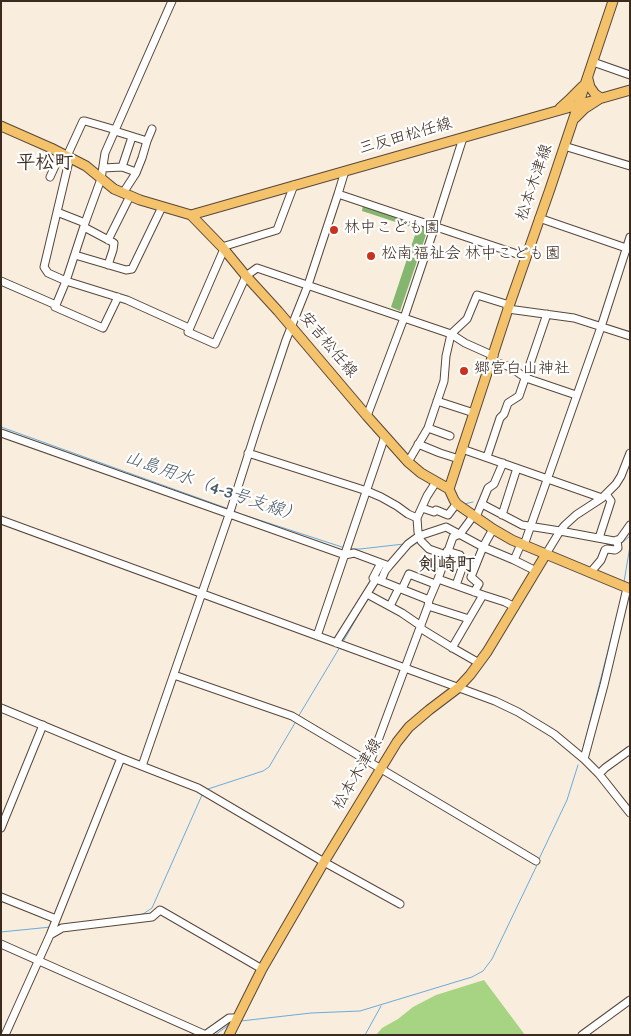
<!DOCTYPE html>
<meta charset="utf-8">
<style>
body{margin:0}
#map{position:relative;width:631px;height:1036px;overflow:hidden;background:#f9eddd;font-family:"Gochi Hand",sans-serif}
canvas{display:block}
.frame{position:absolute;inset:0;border:2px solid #3b2a1e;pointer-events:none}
</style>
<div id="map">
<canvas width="631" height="1036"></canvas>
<div class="frame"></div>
</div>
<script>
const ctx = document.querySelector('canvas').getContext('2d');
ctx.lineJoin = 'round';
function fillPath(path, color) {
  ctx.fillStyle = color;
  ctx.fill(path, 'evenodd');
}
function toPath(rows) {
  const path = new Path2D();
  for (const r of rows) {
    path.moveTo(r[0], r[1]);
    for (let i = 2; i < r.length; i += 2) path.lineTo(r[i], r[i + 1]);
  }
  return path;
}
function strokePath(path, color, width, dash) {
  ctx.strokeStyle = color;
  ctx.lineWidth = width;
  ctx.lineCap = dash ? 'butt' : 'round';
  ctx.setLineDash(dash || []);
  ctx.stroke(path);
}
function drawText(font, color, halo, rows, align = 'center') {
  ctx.font = font + ' "Gochi Hand","Klee One",sans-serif';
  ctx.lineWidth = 4.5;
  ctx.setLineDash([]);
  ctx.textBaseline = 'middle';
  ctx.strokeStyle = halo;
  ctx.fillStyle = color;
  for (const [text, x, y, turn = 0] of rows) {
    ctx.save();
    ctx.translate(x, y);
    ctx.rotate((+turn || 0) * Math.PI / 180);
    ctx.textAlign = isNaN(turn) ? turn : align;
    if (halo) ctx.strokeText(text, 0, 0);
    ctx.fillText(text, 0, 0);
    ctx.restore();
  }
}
const green = toPath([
 [484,980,525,1035,376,1035,382,1028,398,1019,413,1007,436,995]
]);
const forest = toPath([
 [363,204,429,226,400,311,391,307,417,229,362,211]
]);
const stream = toPath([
 [1,427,229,509],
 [464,504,473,502],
 [232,510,240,514],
 [244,515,345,548],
 [621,543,623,542,630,536],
 [348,549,360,549,404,544],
 [380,574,383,568],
 [624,582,630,546],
 [343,642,368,598],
 [298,717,340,647],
 [584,745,623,591],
 [206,790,208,789,263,771,269,767,295,723],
 [539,859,567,800,578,765],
 [99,920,143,914,152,908,202,795],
 [1,932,51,927],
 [241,1021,311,1013,360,1011,472,977,483,971,492,959,538,863],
 [215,1035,230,1024],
 [365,1035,381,1006]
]);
const minor = toPath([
 [593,62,630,75],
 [115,131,147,141],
 [564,146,630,166],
 [67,156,83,121,85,121,116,130],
 [70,157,44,267,48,273,66,281,127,300,189,328],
 [122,167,132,137],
 [103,168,122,167,136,172],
 [50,177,61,153],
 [123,193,136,173,142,158,147,141,152,129],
 [338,194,526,257],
 [57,212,85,223],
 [539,218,629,249],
 [84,227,114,243,113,250,108,265],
 [108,240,130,196],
 [222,247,277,230,294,185],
 [224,249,188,332,215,344,246,276,257,268,451,334,465,343,494,356],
 [75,255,126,270,132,269,162,207],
 [1,281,56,305,66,281,85,223,101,179,105,153,172,1],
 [55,307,103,328,118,297],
 [492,361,510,367,526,378,576,395],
 [437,401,474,413],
 [367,416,404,318,435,226,463,138],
 [428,428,450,436],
 [1,433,345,555,354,553,389,566,408,544,419,536,446,527,483,547,514,560,536,571],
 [418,444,440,453,459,459],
 [462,449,602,498],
 [248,453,367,491,381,497,397,506,408,514,417,518,427,496,436,482],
 [487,457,500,418,504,414,508,403,519,396,547,314],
 [408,462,428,428,444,381,446,356,451,334,467,319,477,295,506,304,508,309,574,318,630,336],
 [482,504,522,525,560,531,614,541,620,539,630,525],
 [422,508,434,512,436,510,448,515,457,503],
 [502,515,517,468],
 [476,517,488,488,494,484,503,463],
 [417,518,418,532,421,541,429,549,446,555],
 [1,520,495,701,518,712,554,734,584,759,599,774,630,813],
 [599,538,611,501,606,494],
 [524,545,601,327,630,237],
 [447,551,460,555,464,563,456,585],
 [546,554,560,531,565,525,576,515,602,498,616,484,621,476,630,453],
 [514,560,521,544],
 [590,573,601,560,605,550,607,549,615,550,618,548,617,540],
 [376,579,429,600],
 [438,579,483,595,505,602,515,607],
 [381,581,385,571,389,566],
 [402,589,409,574,435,584],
 [474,592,479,584,471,577,483,547,493,529],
 [367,594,402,613,421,626],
 [390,606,399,588],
 [428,606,469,619],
 [420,628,451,647,479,663],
 [317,636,385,436],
 [336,643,376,579,373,578,381,563],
 [452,648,483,595],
 [174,675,292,716,536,861],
 [1,708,121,758,198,788,324,862,400,904],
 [584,759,604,685,627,588],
 [370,762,428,606,429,600,438,579,453,537,460,534,474,515],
 [142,766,230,512,258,424,286,340,308,285,338,194,345,171],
 [599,774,605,768,630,750],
 [1,828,43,725],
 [1,897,56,919],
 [50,935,62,928,152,917,160,910,262,969],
 [1,944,206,1035],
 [5,1035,50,935,121,758],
 [205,1035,229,1018,237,1018],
 [582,1035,630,1000]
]);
const major = toPath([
 [560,108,571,98,583,86],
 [575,118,584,109,601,98,595,94,590,87,588,79],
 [1,126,51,148,86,166,114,189,140,200,191,215,223,248,246,276,278,311,367,416,408,462,421,473,449,489,454,500,457,504,493,529,512,540,630,589],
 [191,215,630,90],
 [449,489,508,309,550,189,613,1],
 [229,1035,262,969,324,862,397,742,409,727,429,710,458,688,470,675,487,652,546,554]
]);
const markers = [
 [334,230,5,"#c8321e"],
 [371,256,5,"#c8321e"],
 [464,371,5,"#c8321e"]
];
const streetNames = [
 ["三反田松任線",406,138,-16],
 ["松本木津線",536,183,-71],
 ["安吉松任線",327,346,50],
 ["松本木津線",359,775,-59]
];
const poiNames = [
 ["林中こども園",344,230],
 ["松南福祉会 林中こども園",381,256],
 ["郷宮白山神社",474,371]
];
const waterNames = [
 ["山島用水（4-3号支線）",212,489,19]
];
const quarterNames = [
 ["平松町",45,165],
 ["剣崎町",447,567]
];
fillPath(green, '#a6d482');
fillPath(forest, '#84b670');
strokePath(stream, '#69abdd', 1);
strokePath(minor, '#58473b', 9);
strokePath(major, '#58473b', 11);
strokePath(minor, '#fff', 7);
strokePath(major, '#f3c26a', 9);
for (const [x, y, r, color] of markers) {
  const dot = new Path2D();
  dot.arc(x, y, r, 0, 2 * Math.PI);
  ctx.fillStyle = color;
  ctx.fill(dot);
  strokePath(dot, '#fff', 2);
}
drawText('16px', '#3b2a1e', '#fff', streetNames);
drawText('16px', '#3b2a1e', '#fff', poiNames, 'left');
drawText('italic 18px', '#4d5e6a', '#fff', waterNames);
drawText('bold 19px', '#3b2a1e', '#fff', quarterNames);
</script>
